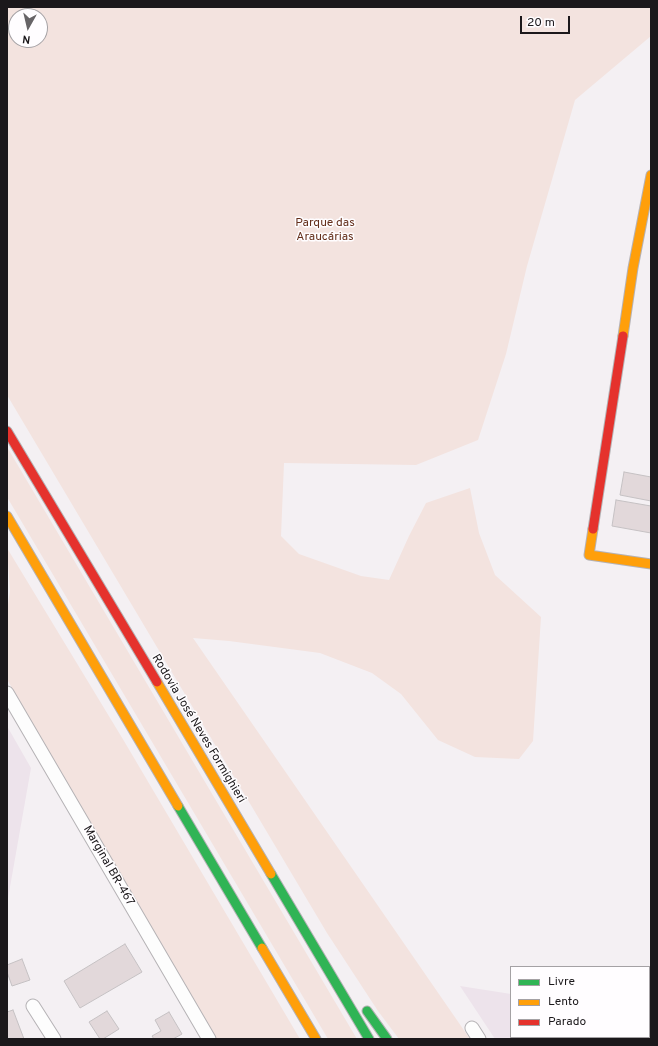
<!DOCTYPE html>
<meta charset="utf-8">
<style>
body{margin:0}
#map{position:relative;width:658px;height:1046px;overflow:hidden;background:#f4f0f3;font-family:Overpass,sans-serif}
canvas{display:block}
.frame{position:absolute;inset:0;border:8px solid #1b181b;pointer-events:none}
.legend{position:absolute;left:510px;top:966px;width:140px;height:72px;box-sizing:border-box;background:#fffdff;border:1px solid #a4a1a4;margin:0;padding:5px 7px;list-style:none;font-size:12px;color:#1b181b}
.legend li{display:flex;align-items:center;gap:8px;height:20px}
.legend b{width:20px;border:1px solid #a4a1a4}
.north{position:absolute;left:8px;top:8px;width:40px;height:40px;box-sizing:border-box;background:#fffdff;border:1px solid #a4a1a4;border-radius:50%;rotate:188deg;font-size:11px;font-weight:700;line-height:16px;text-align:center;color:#1b181b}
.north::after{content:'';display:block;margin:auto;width:14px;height:18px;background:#676467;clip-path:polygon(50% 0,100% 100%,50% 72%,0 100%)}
.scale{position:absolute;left:520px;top:16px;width:50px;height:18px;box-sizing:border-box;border:2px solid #1b181b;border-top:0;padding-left:5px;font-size:12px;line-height:14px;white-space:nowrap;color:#1b181b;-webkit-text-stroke:3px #fffdff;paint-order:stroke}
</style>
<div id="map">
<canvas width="658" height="1046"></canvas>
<div class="frame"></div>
<ul class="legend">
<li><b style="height:5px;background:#30b455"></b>Livre</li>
<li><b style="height:5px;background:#ff9f0a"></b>Lento</li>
<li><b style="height:5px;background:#e5322d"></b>Parado</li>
</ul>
<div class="north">N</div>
<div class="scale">20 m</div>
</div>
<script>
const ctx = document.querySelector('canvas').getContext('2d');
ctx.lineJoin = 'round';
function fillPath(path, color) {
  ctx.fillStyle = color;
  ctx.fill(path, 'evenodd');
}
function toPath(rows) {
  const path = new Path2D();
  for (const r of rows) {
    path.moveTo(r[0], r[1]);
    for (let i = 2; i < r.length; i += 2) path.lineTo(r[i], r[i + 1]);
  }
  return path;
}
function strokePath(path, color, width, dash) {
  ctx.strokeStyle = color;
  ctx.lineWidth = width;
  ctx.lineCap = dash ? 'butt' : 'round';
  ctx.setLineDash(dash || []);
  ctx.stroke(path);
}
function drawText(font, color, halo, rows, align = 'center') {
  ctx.font = font + ' Overpass,sans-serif';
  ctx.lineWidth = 3;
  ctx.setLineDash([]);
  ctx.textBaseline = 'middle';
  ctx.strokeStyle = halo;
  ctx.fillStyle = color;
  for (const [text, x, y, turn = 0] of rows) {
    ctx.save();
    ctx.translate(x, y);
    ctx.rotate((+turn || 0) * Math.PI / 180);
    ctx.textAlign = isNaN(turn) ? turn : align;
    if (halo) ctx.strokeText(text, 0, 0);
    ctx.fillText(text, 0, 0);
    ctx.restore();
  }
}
const built = toPath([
 [7,726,31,768,7,904],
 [460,986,511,994,511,1037,649,1037,649,1016,651,1017,651,1039,495,1039]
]);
const green = toPath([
 [7,7,651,7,651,36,575,100,527,266,506,354,478,440,416,465,284,463,281,536,299,554,361,576,389,580,409,536,426,503,470,488,479,533,495,575,541,617,533,741,519,759,475,757,438,740,401,694,372,673,320,653,229,641,193,638,470,1039,399,1039,378,1011,327,933,7,395],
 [16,16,40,16,40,40,16,40],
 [7,447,357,1039,328,1039,7,497],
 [7,548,124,741,300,1039,216,1039,8,681,7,611,10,591]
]);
const building = toPath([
 [624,472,651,477,651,501,620,495,624,472],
 [616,500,651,506,651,533,612,526,616,500],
 [125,944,142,972,80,1008,64,981,125,944],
 [22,959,30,980,12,986,7,972,7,965,22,959],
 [13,1010,24,1039,7,1039,7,1012,13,1010],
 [107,1011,119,1029,103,1039,100,1039,89,1022,107,1011],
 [169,1012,182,1034,173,1039,154,1039,152,1036,161,1031,155,1020,169,1012],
 [649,1020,651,1021,651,1039,633,1039,634,1037,649,1037,649,1020],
 [528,1037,634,1037,633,1039,529,1039,528,1037]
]);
const street = toPath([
 [7,693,209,1039],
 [33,1006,54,1039],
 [472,1028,479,1039]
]);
const fast = toPath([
 [178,806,262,948],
 [271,874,369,1039],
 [367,1011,387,1039]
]);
const slow = toPath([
 [623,336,633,268,651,175],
 [7,516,178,806],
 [593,529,589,555,651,564],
 [157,682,271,874],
 [262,948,316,1039]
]);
const jam = toPath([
 [7,431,157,682],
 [593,529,623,336]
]);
const parkNames = [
 ["Parque das",325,224],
 ["Araucárias",325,238]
];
const streetNames = [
 ["Rodovia José Neves Formighieri",198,729,59],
 ["Marginal BR-467",108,866,60]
];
fillPath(built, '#ede3eb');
fillPath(green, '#f3e3df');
fillPath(building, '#e2d8da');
strokePath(building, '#c5c1c3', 1);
strokePath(street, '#b5b2b5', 15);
strokePath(fast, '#b5b2b5', 11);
strokePath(slow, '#b5b2b5', 11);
strokePath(jam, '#b5b2b5', 11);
strokePath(street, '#fdfdfd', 13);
strokePath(fast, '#30b455', 9);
strokePath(slow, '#ff9f0a', 9);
strokePath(jam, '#e5322d', 9);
drawText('12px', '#642f1b', '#fffdff', parkNames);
drawText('12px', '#1b181b', '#fffdff', streetNames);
</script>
